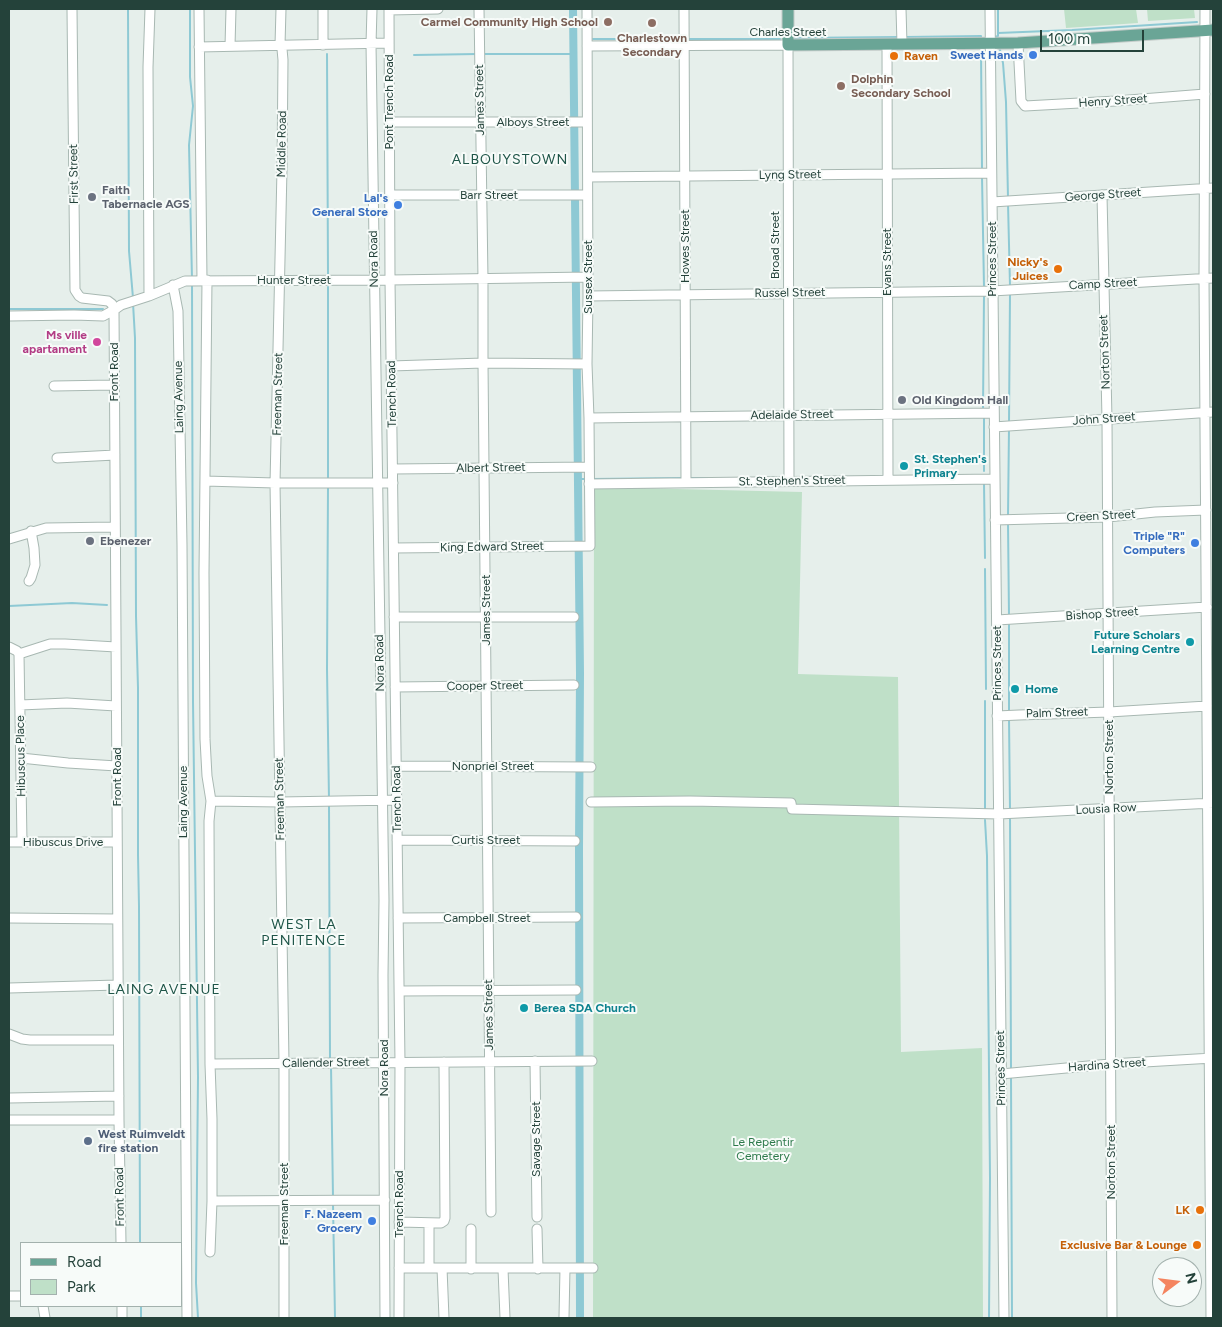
<!DOCTYPE html>
<style>
body{margin:0}
#map{position:relative;width:1222px;height:1327px;overflow:hidden;background:#e6efeb;font-family:Figtree,sans-serif}
canvas{display:block}
.frame{position:absolute;inset:0;border:10px solid #24423a;pointer-events:none}
.legend{position:absolute;left:20px;top:1242px;width:162px;height:65px;box-sizing:border-box;background:#f7fbf9;border:1px solid #a3b1ad;margin:0;padding:6px 9px;list-style:none;font-size:15px;color:#24423a}
.legend li{display:flex;align-items:center;gap:10px;height:25px}
.legend b{width:25px;border:1px solid #a3b1ad}
.north{position:absolute;left:1152px;top:1257px;width:50px;height:50px;box-sizing:border-box;background:#f7fbf9;border:1px solid #a3b1ad;border-radius:50%;rotate:75deg;font-size:14px;font-weight:700;line-height:20px;text-align:center;color:#24423a}
.north::after{content:'';display:block;margin:auto;width:18px;height:22px;background:#f4845f;clip-path:polygon(50% 0,100% 100%,50% 72%,0 100%)}
.scale{position:absolute;left:1040px;top:30px;width:104px;height:22px;box-sizing:border-box;border:2px solid #24423a;border-top:0;padding-left:6px;font-size:15px;line-height:18px;white-space:nowrap;color:#24423a;-webkit-text-stroke:4px #f7fbf9;paint-order:stroke}
</style>
<div id="map">
<canvas width="1222" height="1327"></canvas>
<div class="frame"></div>
<ul class="legend">
<li><b style="height:6px;background:#6aa596"></b>Road</li>
<li><b style="height:14px;background:#bfe0c8"></b>Park</li>
</ul>
<div class="north">N</div>
<div class="scale">100 m</div>
</div>
<script>
const ctx = document.querySelector('canvas').getContext('2d');
ctx.lineJoin = 'round';
function fillPath(path, color) {
  ctx.fillStyle = color;
  ctx.fill(path, 'evenodd');
}
function toPath(rows) {
  const path = new Path2D();
  for (const r of rows) {
    path.moveTo(r[0], r[1]);
    for (let i = 2; i < r.length; i += 2) path.lineTo(r[i], r[i + 1]);
  }
  return path;
}
function strokePath(path, color, width, dash) {
  ctx.strokeStyle = color;
  ctx.lineWidth = width;
  ctx.lineCap = dash ? 'butt' : 'round';
  ctx.setLineDash(dash || []);
  ctx.stroke(path);
}
function drawText(font, color, halo, rows, align = 'center') {
  ctx.font = font + ' Figtree,sans-serif';
  ctx.lineWidth = 4;
  ctx.setLineDash([]);
  ctx.textBaseline = 'middle';
  ctx.strokeStyle = halo;
  ctx.fillStyle = color;
  for (const [text, x, y, turn = 0] of rows) {
    ctx.save();
    ctx.translate(x, y);
    ctx.rotate((+turn || 0) * Math.PI / 180);
    ctx.textAlign = isNaN(turn) ? turn : align;
    if (halo) ctx.strokeText(text, 0, 0);
    ctx.fillText(text, 0, 0);
    ctx.restore();
  }
}
const green = toPath([
 [1064,9,1136,9,1138,23,1066,28],
 [1147,9,1194,9,1195,18,1148,21],
 [594,487,802,492,798,674,898,677,901,1052,982,1048,983,1318,593,1318]
]);
const stream = toPath([
 [128,9,129,251,133,298],
 [190,9,190,77,193,106,189,145,192,279],
 [998,33,1072,30,1197,22],
 [906,37,981,36,981,38],
 [995,37,998,36,998,9],
 [792,38,899,37],
 [593,39,680,39],
 [687,39,780,39],
 [981,50,982,169],
 [1000,50,1003,63,1006,102,1008,198],
 [327,54,328,275],
 [482,54,574,54],
 [414,55,477,54],
 [982,177,984,287],
 [1008,203,1010,286],
 [192,283,193,702,198,1077,196,1283,198,1318],
 [328,287,328,479],
 [133,303,135,338,136,616,138,688,138,855,139,906,140,1243],
 [9,309,103,309],
 [983,410,984,295],
 [984,418,984,471],
 [1009,423,1010,293],
 [689,478,744,478],
 [577,479,587,479],
 [592,479,682,478],
 [984,483,985,558],
 [328,487,327,669,329,799],
 [1008,516,1009,428],
 [1008,523,1009,616],
 [985,569,986,689],
 [9,606,72,603,107,605],
 [1009,623,1009,713],
 [1009,718,1010,811],
 [329,804,330,1059],
 [985,809,985,701],
 [1010,816,1011,1071],
 [985,820,987,856,990,1178,989,1318],
 [331,1066,333,1197],
 [1011,1076,1012,1318],
 [333,1204,335,1318],
 [141,1306,141,1318]
]);
const canal = toPath([
 [573,9,580,673,579,848,580,1318]
]);
const minor = toPath([
 [72,9,75,290,79,296,82,298,108,301,112,304,114,310,119,1120,121,1243],
 [199,9,202,280],
 [281,9,280,45,282,49,283,60,282,169,275,483,284,1063,284,1318],
 [372,9,371,44,384,900,383,975,385,1318],
 [389,9,390,280,400,1062,399,1318],
 [479,9,483,279,483,363,491,1212],
 [684,9,686,483],
 [901,9,902,44],
 [990,9,1004,1318],
 [1205,9,1204,278,1211,1318],
 [389,10,438,9],
 [1018,43,1021,101,1025,106,1116,101,1205,94],
 [323,45,323,9],
 [887,45,888,480],
 [230,46,231,9],
 [587,46,788,45,789,481],
 [199,47,389,43],
 [389,122,587,122],
 [588,177,991,173],
 [390,195,587,195],
 [1102,195,1107,419,1112,1318],
 [992,202,1213,188],
 [207,280,204,573,205,739,207,776,211,801,280,802,397,800],
 [173,285,178,311,182,545,187,1318],
 [149,296,148,67,150,9],
 [588,296,992,291,1213,278],
 [9,316,74,315,103,316,114,310,121,305,149,296,185,281,390,280,588,277],
 [391,366,483,363,587,364],
 [54,386,114,385],
 [589,418,994,413],
 [994,427,1213,412],
 [57,458,115,455],
 [393,469,589,467],
 [205,481,275,483,393,483],
 [589,484,995,479],
 [995,520,1108,517,1155,512,1206,510],
 [9,539,46,528,115,527],
 [394,548,590,546,589,418,587,364,588,296,587,9],
 [29,581,31,578,35,565,34,548,31,531],
 [394,617,574,617],
 [997,620,1207,607],
 [9,647,17,651,19,654,22,842],
 [19,654,50,644,65,644,116,647],
 [395,687,574,685],
 [20,705,67,703,116,706],
 [997,716,1019,715,1109,712,1207,706],
 [21,758,68,763,117,766],
 [396,766,591,767],
 [591,802,690,801,791,803,792,809,999,814,1213,803],
 [397,840,575,841],
 [9,842,117,842],
 [9,918,117,919],
 [398,918,576,917],
 [9,988,118,985],
 [399,991,576,990],
 [9,1034,22,1039,30,1040,118,1040],
 [535,1061,537,1217],
 [210,1064,592,1061],
 [1001,1074,1110,1064,1213,1058],
 [9,1098,119,1096],
 [9,1120,119,1120],
 [212,1201,385,1200],
 [399,1222,441,1223,444,1221,445,1218,444,1062],
 [429,1223,429,1268],
 [537,1229,538,1269],
 [210,1252,212,1201,212,1119,210,1064,209,821,211,801],
 [399,1268,593,1268],
 [442,1268,444,1318],
 [471,1269,471,1229],
 [503,1269,505,1318],
 [9,1296,21,1296],
 [43,1306,45,1318],
 [564,1317,565,1268],
 [122,1318,122,1306]
]);
const major = toPath([
 [788,9,788,45,1018,43,1213,30]
]);
const markers = [
 [608,22,5,"#8d6e63"],
 [652,23,5,"#8d6e63"],
 [1033,55,5,"#3f7fe0"],
 [894,56,5,"#e8710a"],
 [841,86,5,"#8d6e63"],
 [92,197,5,"#6b7280"],
 [398,205,5,"#3f7fe0"],
 [1058,269,5,"#e8710a"],
 [97,342,5,"#d1479c"],
 [902,400,5,"#6b7280"],
 [904,466,5,"#0f9aa8"],
 [90,541,5,"#6b7280"],
 [1195,543,5,"#3f7fe0"],
 [1190,642,5,"#0f9aa8"],
 [1015,689,5,"#0f9aa8"],
 [524,1008,5,"#0f9aa8"],
 [88,1141,5,"#5c6f8a"],
 [1200,1210,5,"#e8710a"],
 [372,1221,5,"#3f7fe0"],
 [1197,1245,5,"#e8710a"]
];
const educationNames = [
 ["Carmel Community High School",598,22],
 ["Charlestown",652,38,"center"],
 ["Secondary",652,52,"center"],
 ["Dolphin",851,79,"left"],
 ["Secondary School",851,93,"left"]
];
const streetNames = [
 ["Charles Street",788,32],
 ["James Street",480,100,-91],
 ["Henry Street",1113,101,-4],
 ["Pont Trench Road",389,102,-90],
 ["Alboys Street",533,122],
 ["Middle Road",282,144,-89],
 ["First Street",74,174,-91],
 ["Lyng Street",790,175,-1],
 ["Barr Street",489,195],
 ["George Street",1103,195,-4],
 ["Broad Street",775,245,-90],
 ["Howes Street",685,246,-90],
 ["Nora Road",374,259,-91],
 ["Princes Street",992,259,-90],
 ["Evans Street",887,262,-90],
 ["Sussex Street",588,277,-90],
 ["Hunter Street",294,280],
 ["Camp Street",1103,284,-3],
 ["Russel Street",790,293,-1],
 ["Norton Street",1105,352,-92],
 ["Front Road",114,372,-90],
 ["Freeman Street",278,394,-89],
 ["Trench Road",392,394,-91],
 ["Laing Avenue",179,397,-91],
 ["Adelaide Street",792,415,-1],
 ["John Street",1104,419,-4],
 ["Albert Street",491,468,-1],
 ["St. Stephen's Street",792,481,-1],
 ["Creen Street",1101,516,-3],
 ["King Edward Street",492,547,-1],
 ["James Street",486,610,-90],
 ["Bishop Street",1102,614,-4],
 ["Nora Road",380,663,-91],
 ["Princes Street",997,663,-90],
 ["Cooper Street",485,686,-1],
 ["Palm Street",1057,713,-2],
 ["Hibuscus Place",21,756,-91],
 ["Norton Street",1109,757,-90],
 ["Nonpriel Street",493,766],
 ["Front Road",117,777,-90],
 ["Freeman Street",280,799,-91],
 ["Trench Road",397,799,-91],
 ["Laing Avenue",183,802,-90],
 ["Lousia Row",1106,809,-3],
 ["Curtis Street",486,840],
 ["Hibuscus Drive",63,842],
 ["Campbell Street",487,918],
 ["James Street",489,1015,-91],
 ["Callender Street",326,1063,-1],
 ["Hardina Street",1107,1065,-4],
 ["Nora Road",384,1068,-90],
 ["Princes Street",1001,1068,-91],
 ["Savage Street",536,1139,-90],
 ["Norton Street",1111,1162,-90],
 ["Front Road",120,1197,-91],
 ["Freeman Street",284,1204,-90],
 ["Trench Road",399,1204,-90]
];
const shopNames = [
 ["Sweet Hands",1023,55],
 ["Lal's",388,198],
 ["General Store",388,212],
 ["Triple \"R\"",1185,536],
 ["Computers",1185,550],
 ["F. Nazeem",362,1214],
 ["Grocery",362,1228]
];
const foodNames = [
 ["Raven",904,56,"left"],
 ["Nicky's",1048,262],
 ["Juices",1048,276],
 ["LK",1190,1210],
 ["Exclusive Bar & Lounge",1187,1245]
];
const worshipNames = [
 ["Faith",102,190],
 ["Tabernacle AGS",102,204],
 ["Old Kingdom Hall",912,400],
 ["Ebenezer",100,541]
];
const hotelNames = [
 ["Ms ville",87,335],
 ["apartament",87,349]
];
const cultureNames = [
 ["St. Stephen's",914,459],
 ["Primary",914,473],
 ["Future Scholars",1180,635,"right"],
 ["Learning Centre",1180,649,"right"],
 ["Home",1025,689],
 ["Berea SDA Church",534,1008]
];
const serviceNames = [
 ["West Ruimveldt",98,1134],
 ["fire station",98,1148]
];
const parkNames = [
 ["Le Repentir",763,1142],
 ["Cemetery",763,1156]
];
const neighbourhoodNames = [
 ["ALBOUYSTOWN",510,160],
 ["WEST LA",304,925],
 ["PENITENCE",304,941],
 ["LAING AVENUE",164,990]
];
fillPath(green, '#bfe0c8');
strokePath(stream, '#8ec9d4', 2);
strokePath(canal, '#8ec9d4', 8);
strokePath(minor, '#a8b8b2', 11);
strokePath(major, '#c2cac8', 13);
strokePath(minor, '#fff', 9);
strokePath(major, '#6aa596', 11);
for (const [x, y, r, color] of markers) {
  const dot = new Path2D();
  dot.arc(x, y, r, 0, 2 * Math.PI);
  ctx.fillStyle = color;
  ctx.fill(dot);
  strokePath(dot, '#f7fbf9', 2);
}
drawText('bold 12px', '#785e54', '#f7fbf9', educationNames, 'right');
drawText('12px', '#24423a', '#f7fbf9', streetNames);
drawText('bold 12px', '#366cbe', '#f7fbf9', shopNames, 'right');
drawText('bold 12px', '#c56008', '#f7fbf9', foodNames, 'right');
drawText('bold 12px', '#5b616d', '#f7fbf9', worshipNames, 'left');
drawText('bold 12px', '#b23c85', '#f7fbf9', hotelNames, 'right');
drawText('bold 12px', '#0d838f', '#f7fbf9', cultureNames, 'left');
drawText('bold 12px', '#4e5e75', '#f7fbf9', serviceNames, 'left');
drawText('12px', '#2d7a4b', '#f7fbf9', parkNames);
ctx.letterSpacing = '1px';
drawText('14px', '#1f5548', '#f7fbf9', neighbourhoodNames);
ctx.letterSpacing = '0px';
</script>
